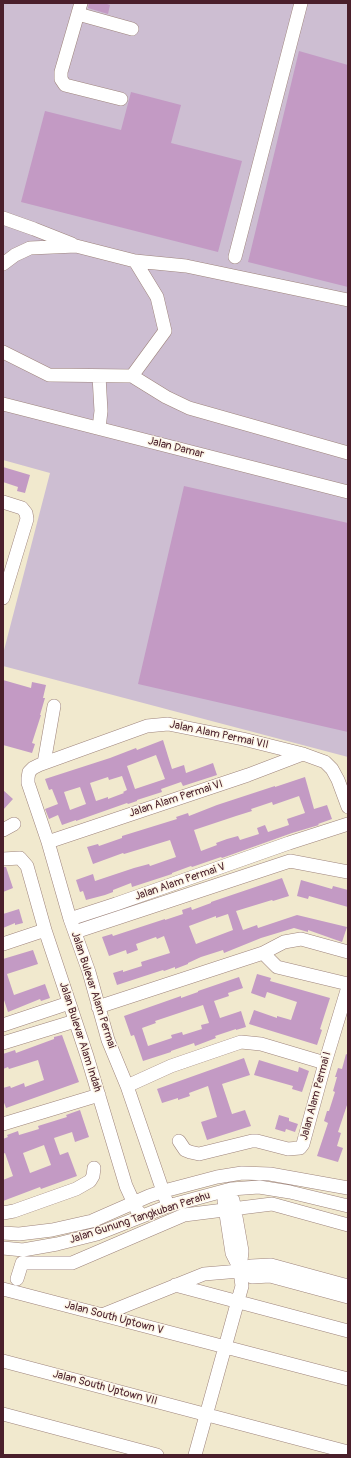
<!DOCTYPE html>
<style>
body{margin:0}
#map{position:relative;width:351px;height:1458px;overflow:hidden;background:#f1e9ce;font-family:Pangolin,sans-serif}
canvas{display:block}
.frame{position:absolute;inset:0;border:4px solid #4a1f2b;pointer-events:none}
</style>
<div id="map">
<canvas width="351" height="1458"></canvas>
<div class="frame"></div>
</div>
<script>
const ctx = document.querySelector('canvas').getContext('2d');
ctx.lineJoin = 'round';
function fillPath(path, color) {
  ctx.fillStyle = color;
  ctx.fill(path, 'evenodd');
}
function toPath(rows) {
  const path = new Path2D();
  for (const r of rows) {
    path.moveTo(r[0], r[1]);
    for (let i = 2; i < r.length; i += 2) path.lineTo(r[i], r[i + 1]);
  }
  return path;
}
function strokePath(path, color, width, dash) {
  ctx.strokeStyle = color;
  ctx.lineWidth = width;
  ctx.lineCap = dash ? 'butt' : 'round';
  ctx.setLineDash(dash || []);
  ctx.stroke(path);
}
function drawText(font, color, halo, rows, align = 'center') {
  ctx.font = font + ' Pangolin,sans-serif';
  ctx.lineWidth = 3;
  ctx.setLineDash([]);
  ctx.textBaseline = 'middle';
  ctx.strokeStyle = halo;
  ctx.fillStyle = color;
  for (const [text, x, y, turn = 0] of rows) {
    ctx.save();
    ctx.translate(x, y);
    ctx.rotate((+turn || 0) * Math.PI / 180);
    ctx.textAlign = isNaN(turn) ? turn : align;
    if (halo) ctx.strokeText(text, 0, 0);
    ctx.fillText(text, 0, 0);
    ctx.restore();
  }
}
const industrial = toPath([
 [3,3,348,3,348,757,3,666,3,654,50,473,3,460]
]);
const building = toPath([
 [89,3,104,3,110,5,108,14,88,8],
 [299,51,348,65,348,287,248,262],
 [131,92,181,105,171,143,242,161,218,252,21,202,45,111,121,130],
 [3,467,30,475,25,493,17,491,18,487,3,482],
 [184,486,348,523,348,732,138,684],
 [3,680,31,688,32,682,46,685,43,698,45,698,40,715,41,715,32,743,35,744,32,753,3,745],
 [163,740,172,769,184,765,186,773,213,763,217,775,183,786,181,782,161,789,162,792,137,800,137,801,128,804,127,803,76,821,76,820,62,825,58,815,49,819,45,809,58,804,52,789,49,790,45,779,110,758,136,748,137,750],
 [156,755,165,779,135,789,127,766],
 [122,776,127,790,123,792,124,793,108,799,108,797,96,801,90,783,108,777,109,780],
 [80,787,86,804,70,810,64,792],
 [305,777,314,809,327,805,332,819,318,824,319,825,292,833,222,858,221,857,192,867,191,866,172,873,172,874,132,887,131,883,113,890,113,892,105,895,86,900,83,891,80,892,76,880,93,874,95,881,134,868,149,864,150,866,176,857,170,840,124,854,123,853,93,864,87,847,98,844,99,846,122,838,122,836,177,819,176,817,188,813,189,816,217,805,275,786,275,787],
 [299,796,305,813,287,819,289,825,268,832,265,825,257,828,259,834,240,840,238,836,227,839,216,843,217,845,201,851,194,830,236,816,252,811,251,809,272,802,273,805],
 [3,790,13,799,3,810],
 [3,867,6,867,13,888,3,892],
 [282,878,289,896,273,901,272,900,236,911,243,930,257,925,258,928,297,915,347,927,342,942,308,930,308,932,294,928,261,938,224,953,223,950,201,957,188,963,188,964,175,969,175,967,164,971,163,970,117,985,113,973,123,970,123,972,142,966,141,962,170,953,164,936,157,939,156,937,136,944,138,950,127,954,126,950,109,956,102,937,112,934,113,936,165,919,165,920,183,914,182,910,191,907,192,910,211,903,211,902],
 [228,914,233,930,196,944,189,926,216,916,216,918],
 [301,880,332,889,333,886,348,890,348,907,309,896,308,899,297,896],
 [19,909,23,923,15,925,15,923,3,928,3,914],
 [33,950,38,964,7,974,14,995,45,984,50,998,41,1001,40,999,8,1012,3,997,3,959],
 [257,974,271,978,270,981,330,998,320,1029,322,1030,317,1045,249,1024,254,1010,277,1018,277,1016,291,1020,297,1002,267,992,265,998,251,993],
 [239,977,243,988,228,993,229,996,214,1001,220,1018,241,1011,246,1027,236,1030,236,1029,215,1036,216,1038,195,1046,194,1043,171,1051,171,1052,143,1061,134,1035,131,1036,124,1016,181,996,181,998,198,992,198,991],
 [203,1005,209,1023,201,1025,202,1029,183,1035,182,1032,171,1035,172,1038,148,1046,142,1028,156,1023,155,1021],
 [62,1035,79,1082,6,1108,3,1100,3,1088,10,1086,11,1088,24,1083,25,1087,44,1080,38,1060,9,1069,8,1067,3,1069,3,1054,15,1050,16,1053,54,1039,54,1037],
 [346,1054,348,1055,348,1102,338,1132,341,1133,337,1146,343,1148,338,1162,317,1156,328,1123,324,1121,327,1111,329,1111,335,1092,333,1091,337,1077,335,1077,338,1068,342,1069],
 [244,1058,250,1075,222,1084,232,1114,245,1110,251,1126,207,1140,201,1122,217,1117,208,1086,189,1093,190,1096,178,1100,178,1098,162,1103,157,1089],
 [259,1060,298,1072,299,1067,309,1071,302,1092,292,1089,293,1086,254,1075],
 [80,1110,89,1137,75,1142,72,1132,54,1138,60,1155,68,1152,77,1176,41,1189,40,1187,3,1201,3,1180,13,1176,5,1153,3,1154,3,1139,8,1137,7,1135,18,1131,19,1135,39,1129,38,1126,67,1117,66,1115],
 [44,1145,51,1165,30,1173,23,1153],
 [279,1115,289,1118,289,1121,298,1124,295,1132,286,1129,285,1132,275,1129]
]);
const minor = toPath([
 [81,3,61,72,61,79,65,85,121,99],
 [78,14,132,29],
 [3,218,34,229,72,244],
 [235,257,301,3],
 [135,261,186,266,348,300],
 [3,264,15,255,30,248,76,246,135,261,157,297,165,331,132,376,49,375,3,352],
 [99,376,101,411,99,428],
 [132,376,166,397,189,408,348,453],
 [3,404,348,492],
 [3,502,22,508,26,513,27,519,3,598],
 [44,763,54,706],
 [3,830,14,824],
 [48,842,248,775,303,754],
 [3,859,20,858,27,866,45,930,87,1056,126,1186,137,1210,142,1216],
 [70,919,116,904,289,843,348,824],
 [75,932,290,861,348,872],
 [3,944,45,930],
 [263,953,277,967,348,984],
 [98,1007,263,953,284,942,301,939,348,952],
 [3,1025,69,1003],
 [3,1043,75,1021],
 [127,1086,171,1066,241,1042,261,1044,325,1063],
 [3,1124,99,1095],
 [179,1141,185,1150,190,1152,199,1154,252,1141,257,1141,288,1149,300,1148,303,1144,325,1063,348,987],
 [224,1201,232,1253,240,1269],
 [168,1206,127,1086,108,1040,89,972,70,919,48,842,28,783,28,778,29,772,33,768,39,765,147,726,168,724,243,739,303,754,325,762,332,769,338,780,348,807],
 [3,1213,14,1211,76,1189,90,1181,93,1176,94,1168],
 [3,1233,19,1234,52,1230,92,1221,149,1196,164,1191,217,1177,242,1173,270,1174,348,1188],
 [3,1248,23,1250,57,1244,97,1234,168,1206,231,1189,259,1187,290,1192,348,1206],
 [240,1271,252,1277,270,1276,348,1297],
 [17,1279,22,1263,72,1263,184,1215,272,1204,348,1225],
 [175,1285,348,1331],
 [3,1289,348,1379],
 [102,1315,204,1274,240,1271,251,1266,271,1265,348,1286],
 [3,1361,348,1452],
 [3,1414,157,1455],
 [195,1455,242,1286,240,1271,242,1251,233,1200]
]);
const streetNames = [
 ["Jalan Damar",176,448,14],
 ["Jalan Alam Permai VII",219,735,12],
 ["Jalan Alam Permai VI",176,799,-18],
 ["Jalan Alam Permai V",180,882,-19],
 ["Jalan Bulevar Alam Permai",93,990,72],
 ["Jalan Bulevar Alam Indah",80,1037,72],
 ["Jalan Alam Permai I",316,1096,-75],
 ["Jalan Gunung Tangkuban Perahu",140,1218,-18],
 ["Jalan South Uptown V",114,1318,15],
 ["Jalan South Uptown VII",105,1388,15]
];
fillPath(industrial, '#cdbed2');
fillPath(building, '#c39ac4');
strokePath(minor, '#9e847c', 14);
strokePath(minor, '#fff', 13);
drawText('11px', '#4a1f2b', '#fcf5e5', streetNames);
</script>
